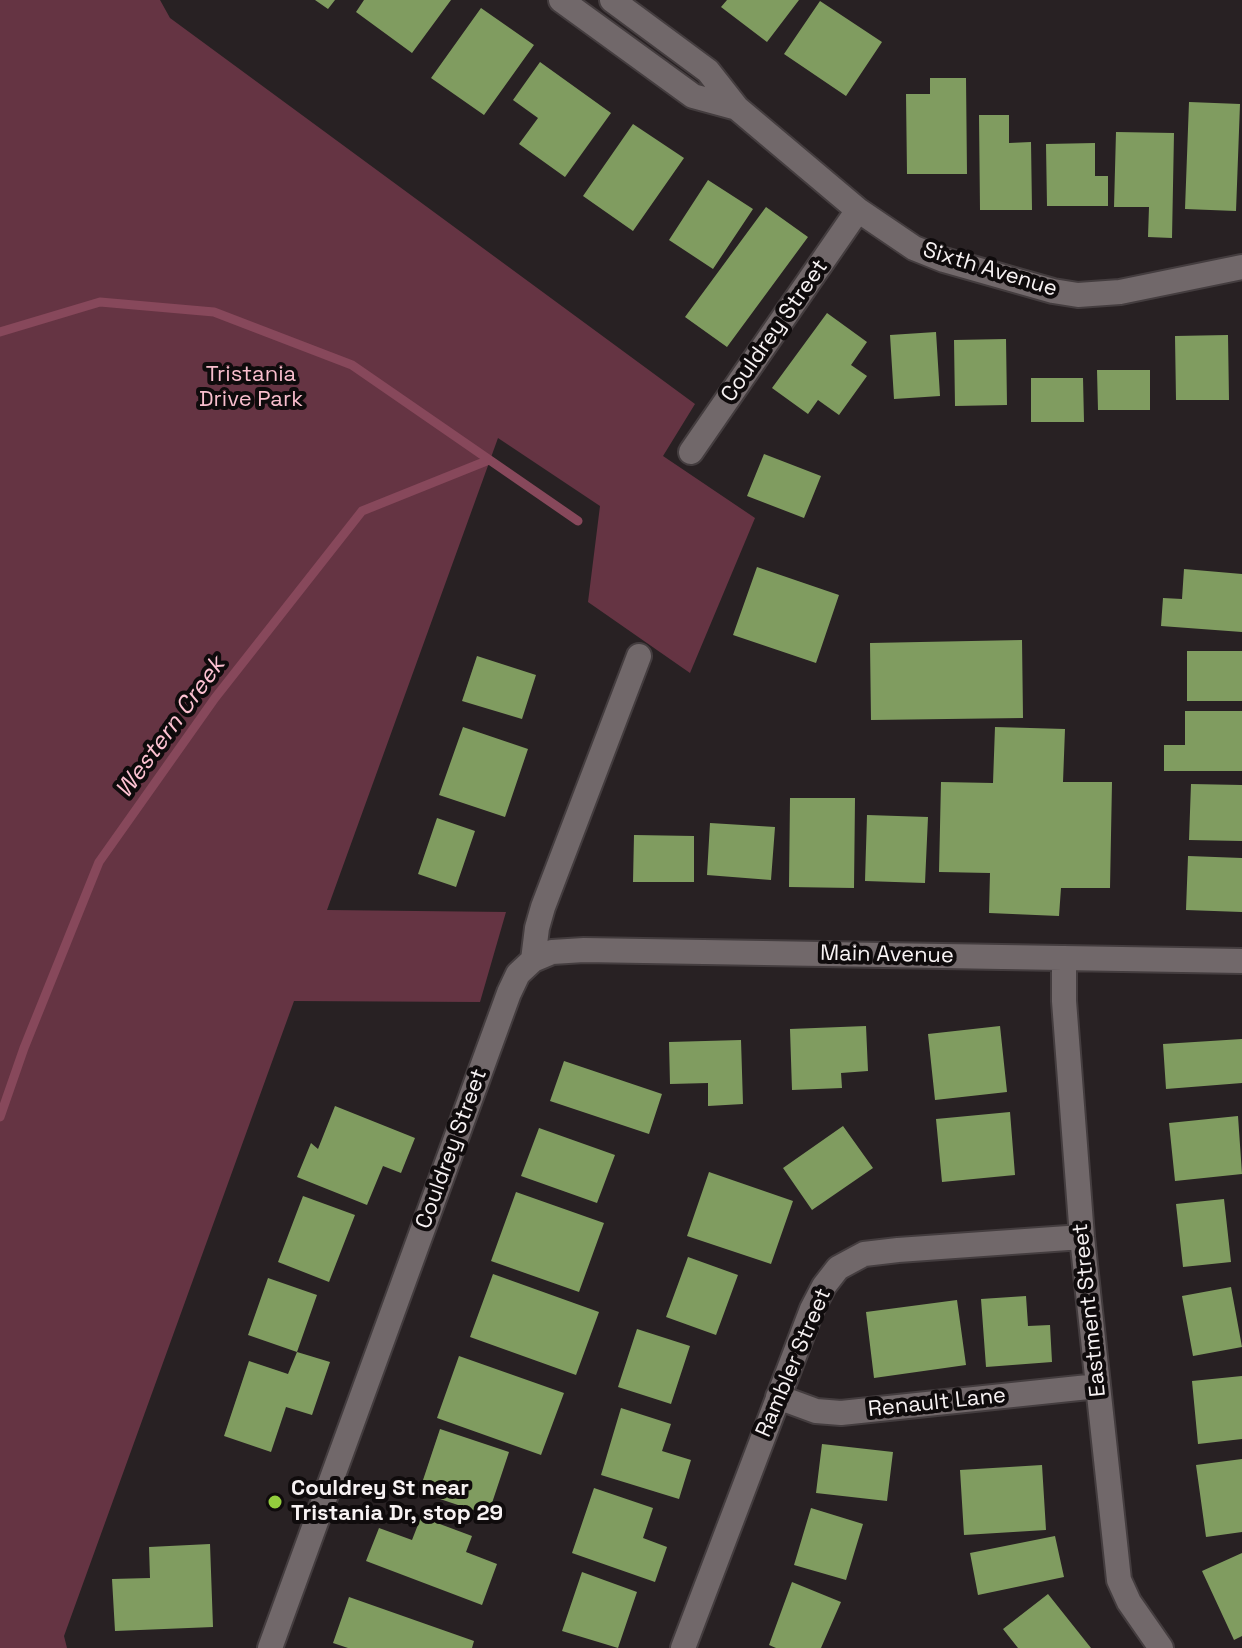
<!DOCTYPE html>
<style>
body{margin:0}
canvas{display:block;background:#282123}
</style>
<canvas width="1242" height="1648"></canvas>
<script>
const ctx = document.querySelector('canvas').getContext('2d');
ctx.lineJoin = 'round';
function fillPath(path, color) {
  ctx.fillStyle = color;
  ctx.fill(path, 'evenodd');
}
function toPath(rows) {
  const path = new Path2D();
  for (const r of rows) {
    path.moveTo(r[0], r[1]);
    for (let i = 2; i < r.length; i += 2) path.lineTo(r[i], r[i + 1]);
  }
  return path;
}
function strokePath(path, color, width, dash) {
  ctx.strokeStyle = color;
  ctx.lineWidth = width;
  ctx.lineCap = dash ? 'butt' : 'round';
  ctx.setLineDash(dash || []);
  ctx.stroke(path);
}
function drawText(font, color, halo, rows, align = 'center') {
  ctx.font = font + ' "Space Grotesk",sans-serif';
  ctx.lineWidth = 8;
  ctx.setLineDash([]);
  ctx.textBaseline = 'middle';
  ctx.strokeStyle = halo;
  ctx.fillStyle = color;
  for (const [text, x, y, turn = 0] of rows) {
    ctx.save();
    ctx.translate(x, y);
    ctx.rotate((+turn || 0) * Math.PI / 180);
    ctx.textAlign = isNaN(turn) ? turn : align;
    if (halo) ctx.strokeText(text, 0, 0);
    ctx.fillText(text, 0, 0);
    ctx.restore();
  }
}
const green = toPath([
 [0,0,160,0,170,18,695,404,663,456,755,518,690,673,588,602,600,506,498,438,327,910,506,912,480,1002,294,1001,64,1636,67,1648,0,1648]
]);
const stream = toPath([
 [0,332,100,302,214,312,352,365,578,521],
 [0,1117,24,1048,99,862,215,698,362,511,489,460]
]);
const building = toPath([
 [315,0,335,0,328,9],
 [364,0,451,0,412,53,356,12],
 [727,0,799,0,767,42,721,7],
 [820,1,882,42,846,96,784,54],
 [481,8,534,45,484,115,431,78],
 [540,62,611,113,565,177,519,144,538,118,513,100],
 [930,78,966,78,967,174,907,174,906,94,930,94],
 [1189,102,1240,104,1236,211,1185,209],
 [979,115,1009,115,1009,143,1031,142,1032,210,980,210],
 [633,124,684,158,633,231,583,196],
 [1116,132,1174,133,1172,238,1148,237,1149,207,1114,207],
 [1095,143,1095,176,1108,176,1108,206,1047,206,1046,144],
 [708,180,753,209,713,269,669,240],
 [766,207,808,237,727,347,685,317],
 [827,313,867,342,851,365,867,376,839,415,818,400,808,414,772,388],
 [936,332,940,396,894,399,890,335],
 [1228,335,1229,400,1176,400,1175,336],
 [1006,339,1007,405,955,406,954,340],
 [1097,370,1150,370,1150,410,1098,410],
 [1031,378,1083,378,1084,422,1031,422],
 [764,454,821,476,804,518,747,496],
 [757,567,839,595,816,663,733,635],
 [1184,569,1242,574,1242,632,1161,626,1163,598,1182,599],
 [1022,640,1023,718,871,720,870,643],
 [1187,651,1242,651,1242,701,1187,701],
 [477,656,536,675,522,719,462,701],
 [1185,711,1242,711,1242,771,1164,771,1164,745,1185,745],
 [463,727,528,749,505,817,439,795],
 [995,727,1065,729,1063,782,1112,782,1110,888,1061,888,1059,916,989,913,990,873,939,872,941,782,993,783],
 [1191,784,1242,785,1242,841,1189,840],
 [790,798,855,798,854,888,789,887],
 [867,815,928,817,925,883,865,881],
 [437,818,475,831,456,887,418,874],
 [710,823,775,827,771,880,707,875],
 [634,835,694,836,694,882,633,882],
 [1188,856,1242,858,1242,912,1186,910],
 [866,1026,868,1071,841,1073,842,1088,792,1090,790,1029],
 [1000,1026,1007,1092,935,1100,928,1034],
 [1242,1039,1242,1083,1166,1089,1163,1044],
 [741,1040,743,1104,708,1106,708,1083,670,1084,669,1042],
 [564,1061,662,1094,649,1134,550,1101],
 [335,1106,415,1138,401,1173,383,1166,367,1205,297,1177,311,1143,318,1149],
 [1010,1112,1015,1175,942,1182,936,1119],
 [1238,1116,1242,1174,1175,1181,1169,1123],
 [843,1126,873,1168,812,1210,783,1168],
 [539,1128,615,1155,597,1203,521,1176],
 [709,1172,793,1201,771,1264,687,1236],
 [516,1192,604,1223,579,1292,491,1261],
 [303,1196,355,1215,329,1282,278,1262],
 [1224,1199,1231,1262,1183,1267,1176,1204],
 [688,1257,738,1275,716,1335,666,1317],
 [493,1274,599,1312,576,1375,470,1337],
 [268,1278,317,1295,297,1352,248,1335],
 [1231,1287,1242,1347,1193,1356,1182,1296],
 [1026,1296,1028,1326,1050,1325,1052,1362,986,1367,981,1299],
 [957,1300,966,1365,874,1378,866,1312],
 [637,1329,690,1346,671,1404,618,1387],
 [297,1352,330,1362,312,1415,286,1407,271,1452,224,1436,249,1361,288,1374],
 [459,1356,564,1393,541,1455,437,1418],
 [1242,1376,1242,1439,1198,1444,1192,1381],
 [621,1408,671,1424,662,1451,691,1460,679,1499,601,1475],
 [440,1429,509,1452,488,1515,419,1492],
 [822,1444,893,1452,887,1501,816,1493],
 [1242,1459,1242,1532,1206,1537,1196,1465],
 [1042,1465,1046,1530,964,1535,960,1470],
 [594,1488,653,1508,643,1538,667,1547,655,1582,572,1553],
 [811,1508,863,1524,846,1580,794,1565],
 [421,1517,472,1536,466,1552,497,1564,482,1605,366,1561,379,1528,412,1540],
 [1055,1536,1064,1577,978,1595,970,1553],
 [210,1544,213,1627,115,1631,112,1579,150,1578,149,1547],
 [1242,1553,1242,1636,1234,1640,1202,1571],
 [582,1572,637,1592,618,1648,562,1631],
 [792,1582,841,1602,821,1648,776,1648,769,1645],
 [1048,1594,1091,1648,1018,1648,1003,1629],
 [349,1597,474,1641,472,1648,348,1648,333,1643]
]);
const minor = toPath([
 [561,0,693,96,737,108],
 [612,0,708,71,737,108,858,210,914,248,944,260,1053,291,1078,295,1120,292,1242,267],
 [691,452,858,210],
 [1064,958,1064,1001,1082,1237,1119,1580,1129,1602,1161,1648],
 [533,960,537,928,543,907,639,656],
 [778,1397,816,1411,841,1413,1098,1386],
 [270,1648,509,993,518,974,533,960,552,952,584,950,1242,961],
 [683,1648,812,1309,824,1286,838,1268,864,1254,898,1250,1082,1237]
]);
const markers = [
 [275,1502,8,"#93cd3d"]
];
const streetNames = [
 ["Sixth Avenue",990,270,17],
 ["Couldrey Street",775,331,-55],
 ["Main Avenue",887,955,1],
 ["Couldrey Street",452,1149,-70],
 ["Eastment Street",1090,1310,-96],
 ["Rambler Street",794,1363,-67],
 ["Renault Lane",937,1403,-6]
];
const parkNames = [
 ["Tristania",251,375],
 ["Drive Park",251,400]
];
const poiNames = [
 ["Couldrey St near",291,1489],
 ["Tristania Dr, stop 29",291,1514]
];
const waterNames = [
 ["Western Creek",171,728,-54]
];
fillPath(green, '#653443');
strokePath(stream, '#87485b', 9);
fillPath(building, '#809c60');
strokePath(minor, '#443d3f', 28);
strokePath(minor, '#71686a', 24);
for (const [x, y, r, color] of markers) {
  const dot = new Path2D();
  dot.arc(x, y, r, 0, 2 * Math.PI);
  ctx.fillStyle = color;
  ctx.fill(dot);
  strokePath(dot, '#0f0b0c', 3);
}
drawText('22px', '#f7f2f3', '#0f0b0c', streetNames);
drawText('22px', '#f9becd', '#0f0b0c', parkNames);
drawText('bold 22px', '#f7f2f3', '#0f0b0c', poiNames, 'left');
drawText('italic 24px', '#fec2d2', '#0f0b0c', waterNames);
</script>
